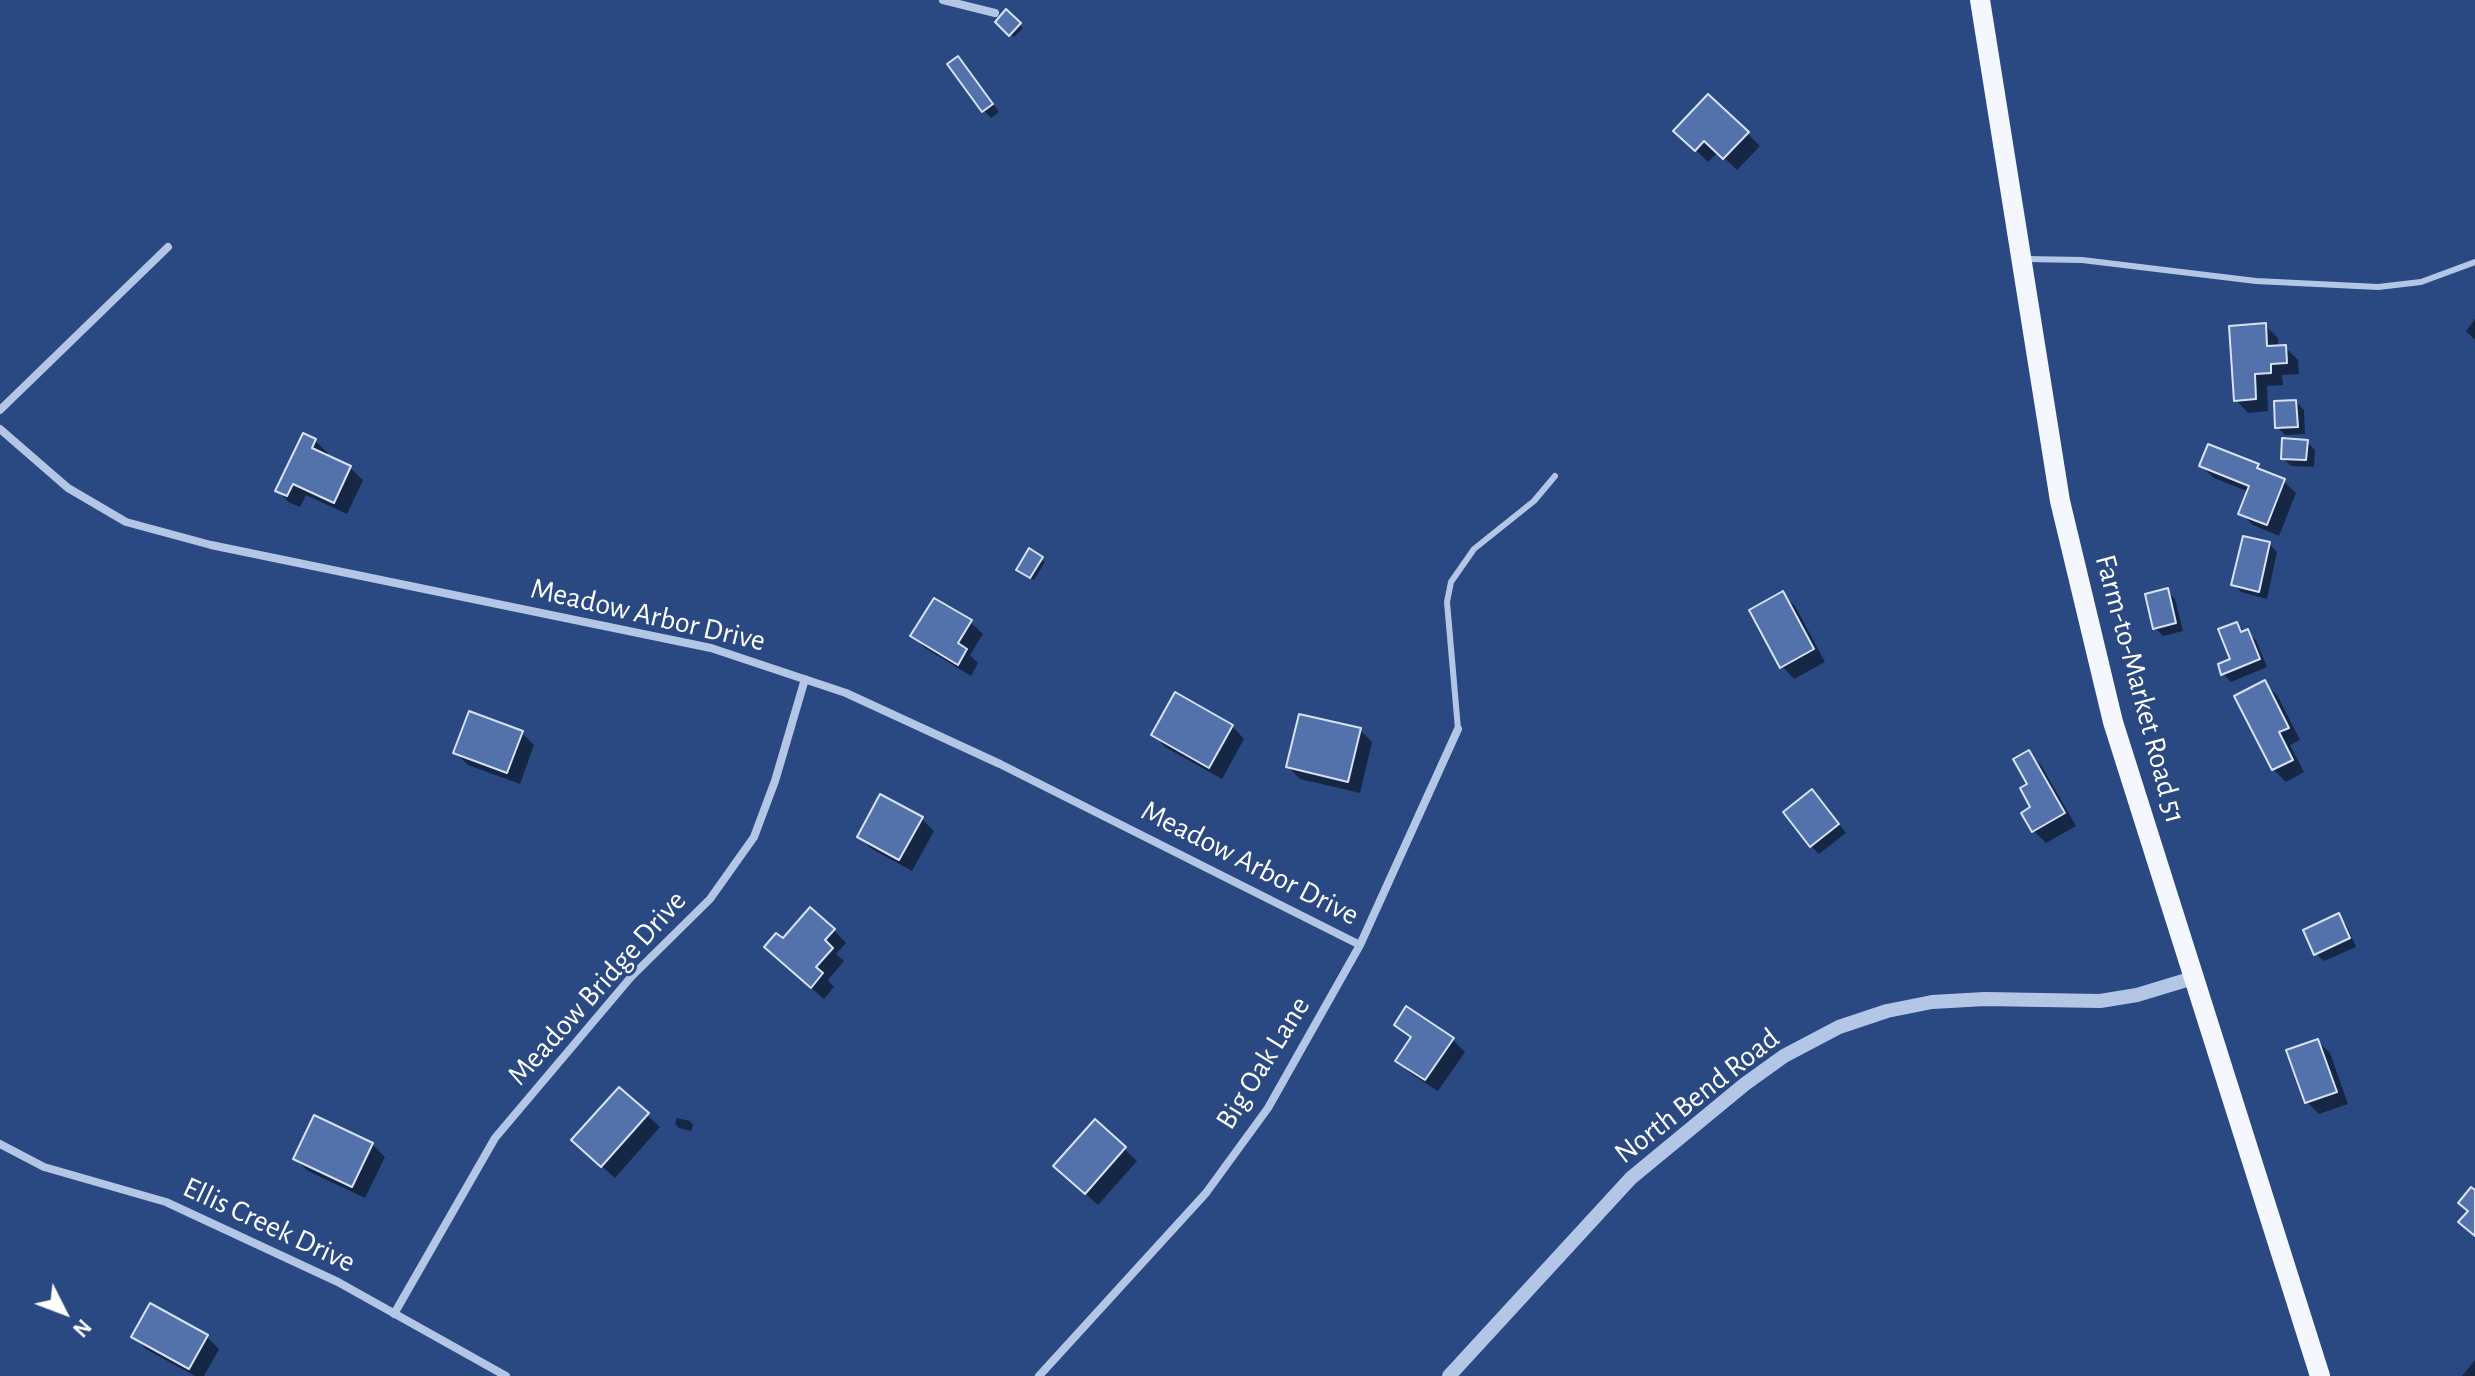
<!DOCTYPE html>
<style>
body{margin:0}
#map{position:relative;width:2475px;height:1376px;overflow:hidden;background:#2a4983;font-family:"Alegreya Sans",sans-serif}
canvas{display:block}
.north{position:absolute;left:24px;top:1272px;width:80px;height:80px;-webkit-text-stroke:6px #2a4983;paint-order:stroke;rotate:132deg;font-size:22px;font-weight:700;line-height:32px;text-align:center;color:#fff}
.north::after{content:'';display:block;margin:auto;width:28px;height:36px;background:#fff;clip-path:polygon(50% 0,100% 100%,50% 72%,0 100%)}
</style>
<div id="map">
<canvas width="2475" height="1376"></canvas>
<div class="north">N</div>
</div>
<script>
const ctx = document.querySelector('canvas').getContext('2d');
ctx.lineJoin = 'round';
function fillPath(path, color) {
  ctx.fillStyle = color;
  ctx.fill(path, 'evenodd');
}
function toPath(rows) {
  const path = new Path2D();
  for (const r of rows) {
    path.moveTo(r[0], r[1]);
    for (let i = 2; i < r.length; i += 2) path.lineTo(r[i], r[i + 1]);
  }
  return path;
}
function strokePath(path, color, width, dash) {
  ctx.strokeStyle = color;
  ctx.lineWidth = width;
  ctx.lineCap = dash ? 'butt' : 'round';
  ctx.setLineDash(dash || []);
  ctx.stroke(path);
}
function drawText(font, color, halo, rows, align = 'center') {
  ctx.font = font + ' "Alegreya Sans",sans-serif';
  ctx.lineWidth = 6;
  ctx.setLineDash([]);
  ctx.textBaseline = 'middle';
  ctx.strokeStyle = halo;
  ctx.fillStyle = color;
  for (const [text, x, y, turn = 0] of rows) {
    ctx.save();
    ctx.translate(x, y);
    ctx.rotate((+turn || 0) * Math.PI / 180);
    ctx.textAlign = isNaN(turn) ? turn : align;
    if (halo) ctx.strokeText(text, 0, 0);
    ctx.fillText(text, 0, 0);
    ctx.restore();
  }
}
const shadow = toPath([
 [1006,12,1023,28,1014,37,998,22],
 [966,67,999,112,991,118,983,110],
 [1676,131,1747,133,1760,146,1737,170,1718,152,1708,162],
 [2475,319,2475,340,2466,331],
 [2265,325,2278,338,2278,348,2285,347,2298,360,2299,374,2282,375,2283,385,2267,386,2268,411,2248,413,2236,400],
 [2296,402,2304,410,2305,434,2285,435,2277,427],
 [304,436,315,441,328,453,326,457,350,468,363,480,347,514,306,495,300,507,290,503,278,491],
 [2307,442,2315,450,2314,467,2291,466,2283,458],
 [2201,466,2258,466,2266,474,2283,481,2296,493,2279,536,2253,525,2241,513,2249,492,2214,478],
 [2269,544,2277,552,2267,599,2241,592,2233,584],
 [1030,551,1045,562,1034,580,1022,573],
 [2167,591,2175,599,2183,631,2163,636,2155,628],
 [1783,594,1795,606,1825,662,1794,679,1782,666],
 [970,622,983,634,970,655,978,663,971,676,925,648,913,636],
 [2236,624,2256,640,2267,667,2231,682,2223,674,2233,660],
 [2265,683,2277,695,2300,740,2290,745,2304,772,2286,782,2273,769],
 [1232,726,1244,739,1222,779,1165,747,1153,734],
 [1360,730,1372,742,1360,793,1300,779,1288,767],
 [522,733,534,745,520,784,468,765,456,753],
 [2029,753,2041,765,2076,826,2046,843,2033,830],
 [1820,800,1846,833,1819,854,1811,846],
 [922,819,934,831,912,871,872,849,859,837],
 [2338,916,2346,924,2356,947,2324,961,2316,954],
 [834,930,846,943,836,954,844,961,828,980,834,987,824,999,779,960,783,941],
 [1396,1025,1452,1039,1465,1052,1438,1091,1410,1073,1398,1060,1412,1039],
 [2318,1041,2330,1053,2348,1104,2319,1114,2307,1102],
 [647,1115,660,1127,615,1178,586,1152],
 [677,1118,690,1121,693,1125,691,1131,679,1128,675,1124],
 [1095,1121,1137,1161,1098,1205,1068,1178],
 [372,1144,385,1157,365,1198,308,1171,295,1159],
 [134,1337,207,1337,219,1349,204,1376,195,1376,146,1349],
 [2475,1360,2475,1376,2462,1376]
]);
const building = toPath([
 [1006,9,1021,23,1009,36,995,22,1006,9],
 [958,56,993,104,982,112,947,64,958,56],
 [1708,94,1749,132,1723,159,1704,141,1695,151,1673,131,1708,94],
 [2266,323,2267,346,2286,345,2287,363,2271,364,2271,373,2255,374,2256,399,2234,401,2229,326,2266,323],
 [2296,400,2298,427,2275,428,2274,401,2296,400],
 [303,433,316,439,312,448,351,466,334,503,293,484,287,496,275,491,303,433],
 [2282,438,2308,440,2306,460,2281,459,2282,438],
 [2208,444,2259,464,2257,468,2285,479,2267,525,2238,514,2249,486,2199,466,2208,444],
 [2243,536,2270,542,2259,592,2231,585,2243,536],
 [1029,548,1043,557,1030,578,1016,570,1029,548],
 [2168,588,2176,623,2153,629,2145,594,2168,588],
 [1783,591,1814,649,1780,668,1749,610,1783,591],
 [934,598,972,620,958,643,967,649,958,665,910,636,934,598],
 [2237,622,2241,632,2248,629,2260,659,2221,675,2218,664,2230,659,2218,629,2237,622],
 [2265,680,2289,728,2279,732,2293,760,2272,770,2234,696,2265,680],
 [1175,692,1233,725,1209,768,1151,735,1175,692],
 [469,711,523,731,507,773,453,753,469,711],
 [1299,714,1361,728,1348,782,1286,767,1299,714],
 [2029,750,2065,813,2032,832,2021,813,2030,807,2020,788,2027,784,2013,759,2029,750],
 [1812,789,1839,824,1810,847,1783,812,1812,789],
 [880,794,923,817,899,860,857,837,880,794],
 [810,907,835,929,825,940,833,948,816,967,823,973,811,988,764,947,776,933,783,938,810,907],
 [2339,913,2350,938,2314,955,2303,930,2339,913],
 [1406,1006,1454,1038,1425,1080,1395,1061,1411,1037,1394,1025,1406,1006],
 [2318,1039,2337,1092,2305,1103,2286,1050,2318,1039],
 [619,1087,649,1113,601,1167,571,1140,619,1087],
 [314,1115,373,1143,352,1187,293,1159,314,1115],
 [1095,1119,1126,1147,1085,1194,1053,1166,1095,1119],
 [2471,1187,2475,1190,2475,1236,2458,1222,2468,1211,2458,1203,2471,1187],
 [150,1303,208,1335,189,1369,131,1337,150,1303]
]);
const service = toPath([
 [2026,259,2082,260,2256,281,2378,287,2421,282,2475,262],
 [1458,729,1447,602,1451,582,1474,549,1534,501,1555,476]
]);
const minor = toPath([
 [943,0,995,13],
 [0,410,168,247],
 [0,429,68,488,126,522,211,545,711,648,846,693,1000,764,1360,945],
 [0,1144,44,1167,166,1202,338,1282,506,1376],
 [394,1314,495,1138,631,977,710,899,754,837,775,781,805,679],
 [1039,1376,1206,1193,1268,1108,1360,945,1458,729]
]);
const tertiary = toPath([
 [1449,1376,1631,1178,1745,1084,1784,1056,1839,1027,1887,1011,1932,1002,1985,999,2100,1001,2137,995,2193,978]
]);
const primary = toPath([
 [1980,0,2060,501,2113,722,2320,1376]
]);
const streetNames = [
 ["Meadow Arbor Drive",648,615,13],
 ["Farm-to-Market Road 51",2140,689,75],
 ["Meadow Arbor Drive",1250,863,27],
 ["Meadow Bridge Drive",597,988,-48],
 ["Big Oak Lane",1263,1063,-58],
 ["North Bend Road",1697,1096,-38],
 ["Ellis Creek Drive",269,1225,25]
];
fillPath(shadow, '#0007');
fillPath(building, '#5372ab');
strokePath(building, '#d7e2f5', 2);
strokePath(service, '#b4c6e6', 6);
strokePath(minor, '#b4c6e6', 8);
strokePath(tertiary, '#b4c6e6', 14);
strokePath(primary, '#f5f7fe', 20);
drawText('30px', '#fff', '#2a4983', streetNames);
</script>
